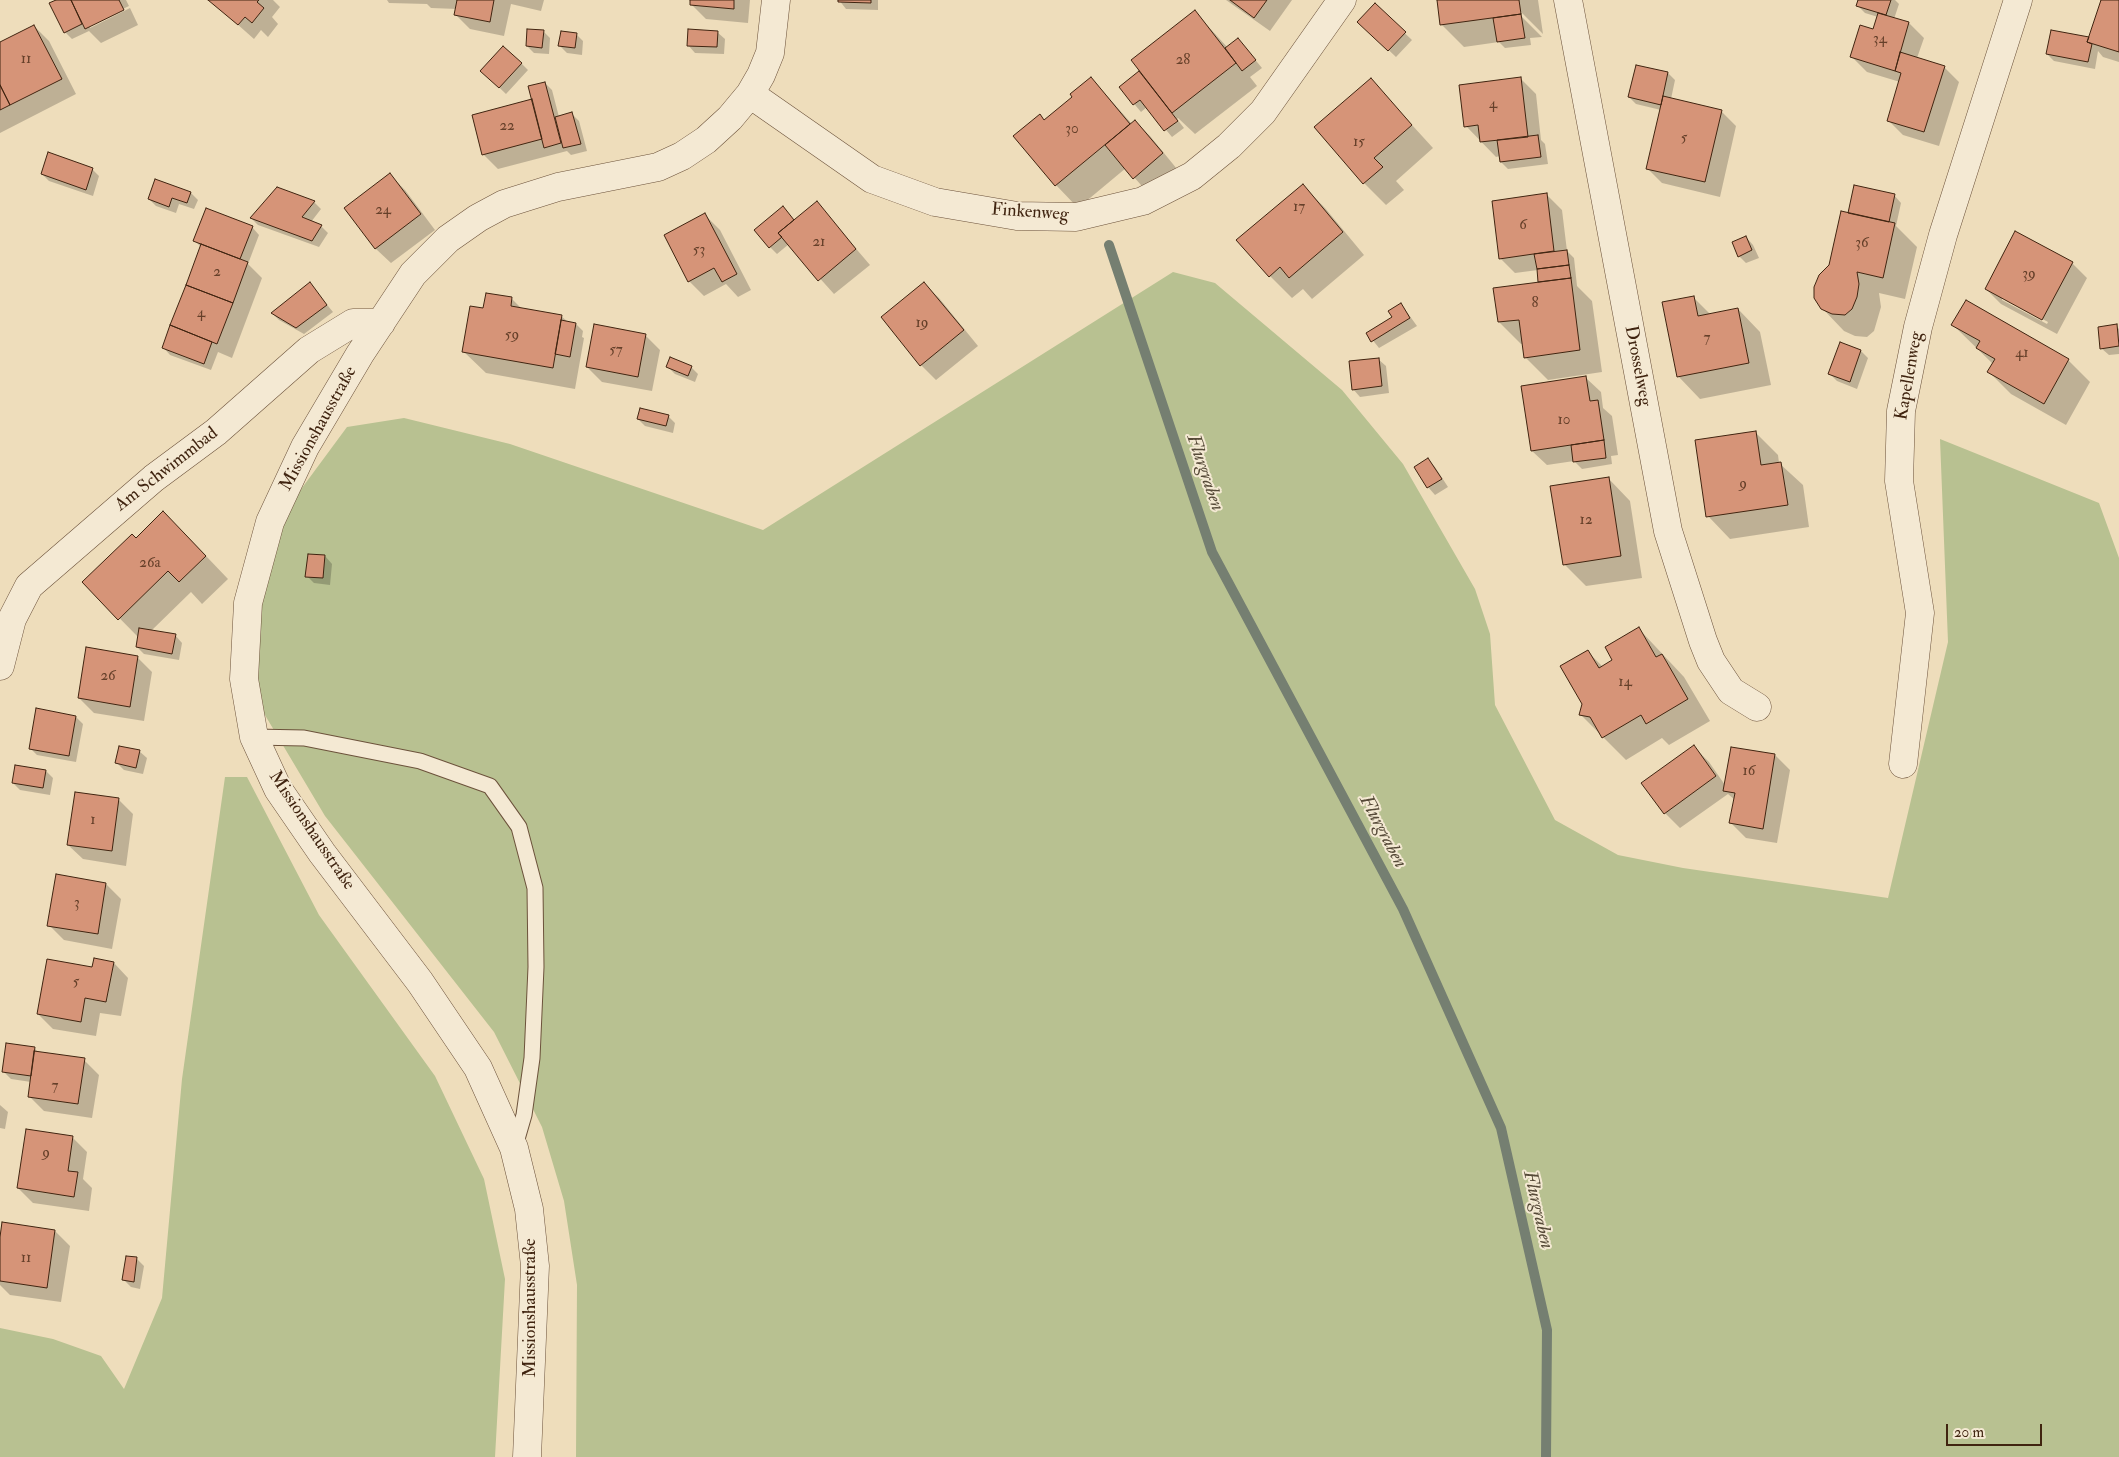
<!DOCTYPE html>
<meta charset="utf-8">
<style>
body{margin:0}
#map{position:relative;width:2119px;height:1457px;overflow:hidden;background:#edb;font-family:"IM FELL Double Pica",serif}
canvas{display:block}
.scale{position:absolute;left:1946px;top:1424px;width:96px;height:22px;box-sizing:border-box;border:2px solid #402410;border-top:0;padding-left:6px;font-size:15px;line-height:18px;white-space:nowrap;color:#402410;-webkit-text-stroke:4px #f4e9d3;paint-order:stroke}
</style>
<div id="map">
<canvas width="2119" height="1457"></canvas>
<div class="scale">20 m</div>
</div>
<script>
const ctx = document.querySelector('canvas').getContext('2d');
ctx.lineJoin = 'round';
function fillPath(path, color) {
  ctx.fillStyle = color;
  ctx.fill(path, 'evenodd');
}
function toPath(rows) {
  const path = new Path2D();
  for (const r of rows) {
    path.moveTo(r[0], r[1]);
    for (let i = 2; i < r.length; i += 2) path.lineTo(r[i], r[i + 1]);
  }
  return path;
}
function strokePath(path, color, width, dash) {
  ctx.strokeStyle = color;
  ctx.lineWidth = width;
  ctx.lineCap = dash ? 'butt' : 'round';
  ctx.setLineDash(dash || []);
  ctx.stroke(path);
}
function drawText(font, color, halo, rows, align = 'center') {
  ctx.font = font + ' "IM FELL Double Pica",serif';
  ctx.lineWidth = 4;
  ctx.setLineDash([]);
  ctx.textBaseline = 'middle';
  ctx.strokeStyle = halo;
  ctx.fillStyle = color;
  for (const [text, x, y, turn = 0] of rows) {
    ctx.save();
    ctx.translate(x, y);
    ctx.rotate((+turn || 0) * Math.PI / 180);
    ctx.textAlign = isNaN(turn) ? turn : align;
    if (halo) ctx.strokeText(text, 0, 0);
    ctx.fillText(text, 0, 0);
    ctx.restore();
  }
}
const green = toPath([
 [1173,272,1215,283,1342,390,1403,464,1475,589,1490,634,1495,705,1555,820,1618,855,1683,868,1888,898,1948,642,1940,439,2099,503,2119,558,2119,1457,576,1457,577,1285,564,1201,542,1127,494,1032,325,816,259,705,250,656,282,515,347,427,404,418,510,444,763,530],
 [225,777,247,777,319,915,435,1076,484,1179,505,1279,495,1457,0,1457,0,1328,53,1339,101,1356,124,1389,162,1298,182,1079]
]);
const shadow = toPath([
 [58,0,126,0,129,6,90,25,90,28,130,8,138,25,101,43,89,31,72,39,65,32],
 [210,0,273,0,280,7,272,17,278,24,268,37,261,30,254,39],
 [387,0,544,0,541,11,511,4,504,36,470,29,456,15,457,9,431,8,427,4,389,3],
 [691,0,750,0,748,23,706,19,691,4],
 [839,0,878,0,878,10,846,9],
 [1226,0,1292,0,1270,31],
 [1438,0,1538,0,1543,34,1520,11,1520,15,1542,37,1530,38,1531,45,1505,48,1499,42,1464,47,1441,24],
 [1859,0,1895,0,1899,4,1894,19,1909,23,1924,38,1917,58,1944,67,1959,82,1939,146,1903,135,1888,120,1900,82,1867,72,1852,57,1874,31,1878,17,1865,13,1857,5],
 [2102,0,2119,0,2119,62,2103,57,2098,51,2095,69,2054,61,2047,54,2090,38],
 [1375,5,1412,40,1396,57,1359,22],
 [1195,12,1228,48,1238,39,1262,68,1250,77,1257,86,1195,134,1178,118,1177,119,1184,128,1172,137,1147,107,1141,112,1120,87,1139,73,1144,77,1145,76],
 [34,26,49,41,76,94,0,133,0,43],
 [543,31,550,38,549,54,534,53,527,46],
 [717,32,725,39,724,54,695,53,688,45],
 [576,34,583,41,582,55,567,53,560,46],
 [521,63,528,70,506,94,482,71],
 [1637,66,1668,73,1675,80,1671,99,1721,111,1736,126,1720,197,1662,183,1647,168,1661,110,1636,104,1629,97],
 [1091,78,1132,124,1135,121,1150,136,1177,169,1148,193,1126,168,1078,208,1056,185,1015,136,1045,121,1074,97],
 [1521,79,1536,94,1541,140,1545,144,1548,164,1508,169,1501,162,1500,156,1496,157,1466,126],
 [1371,80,1433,148,1396,181,1404,190,1386,205,1364,183,1316,128],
 [545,83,552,90,559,117,572,114,579,121,587,151,571,155,567,151,498,169,484,155,533,100],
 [92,169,99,176,93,196,49,181,42,174],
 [390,175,405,190,435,230,391,263,376,249,346,208],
 [156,181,191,193,198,200,194,209,179,204,176,213,156,206,149,199],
 [1302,185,1325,208,1364,255,1312,299,1303,289,1292,298,1270,276],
 [1547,195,1562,210,1567,251,1574,258,1577,286,1592,301,1602,372,1548,380,1525,357,1523,344,1521,344,1499,322,1539,283,1538,270,1515,273,1500,258],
 [1894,195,1901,203,1896,226,1917,247,1905,299,1879,293,1881,307,1874,331,1867,337,1855,336,1844,331,1822,308,1830,266,1849,214],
 [314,202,321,209,311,222,321,226,328,233,319,247,258,225,251,218],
 [817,203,870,265,834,294,789,244,777,254,770,247,783,208,795,221],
 [705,215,720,230,751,290,738,297,726,284,704,296,689,281],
 [252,227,259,235,248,264,262,278,232,358,218,352,211,370,170,355,163,347,201,247,195,241],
 [1746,237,1753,245,1759,258,1746,263,1739,256],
 [2072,263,2087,278,2057,334,2001,304,1986,289],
 [2002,297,2048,322,2047,324,2002,300],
 [310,284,333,312,304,334,279,320,272,313],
 [924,284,939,298,978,346,936,380,921,365,883,317],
 [487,294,512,299,522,309,561,316,568,322,576,324,583,331,582,337,584,338,575,389,486,373,463,351,484,310],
 [1694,298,1711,315,1738,309,1760,332,1771,385,1700,399,1678,376],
 [1401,304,1417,326,1379,348,1367,333,1393,317],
 [1953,325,2068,360,2090,382,2066,425,2011,394,1989,372,1993,364],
 [2116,326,2119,329,2119,354,2109,355,2101,348],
 [645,335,660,350,652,391,602,382,587,367],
 [1861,351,1868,358,1857,389,1837,381,1830,374],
 [1378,359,1386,366,1389,393,1360,397,1353,389],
 [668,367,691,367,698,374,695,382,675,374],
 [1586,378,1601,392,1603,408,1612,416,1618,455,1611,456,1612,464,1582,469,1574,461,1547,465,1532,451],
 [668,416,675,423,673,433,645,426,638,419],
 [1755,432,1778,455,1779,463,1803,485,1809,527,1730,539,1708,516],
 [1428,460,1435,467,1448,487,1435,495,1428,487],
 [1608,478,1630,501,1642,578,1586,586,1564,564],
 [186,535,228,579,202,604,191,592,151,631,175,635,182,643,179,660,144,654,137,647,139,638,84,582,136,539],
 [325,556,332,564,330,585,314,583,307,576],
 [1639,629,1684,677,1710,721,1669,745,1662,738,1626,760,1580,714,1584,703,1588,652,1603,667,1614,661],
 [137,657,152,672,144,721,94,713,79,698],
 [76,717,83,724,76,762,37,755,30,748],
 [1694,747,1709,762,1725,785,1775,755,1790,770,1777,843,1746,838,1731,823,1735,800,1728,794,1680,828,1665,813],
 [139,751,147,758,143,774,124,770,117,763],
 [46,771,53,778,50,795,20,790,13,783],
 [118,799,133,814,126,866,83,859,68,845],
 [106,884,121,899,112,949,64,940,49,925],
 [114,963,128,978,121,1016,100,1013,96,1036,53,1029,38,1014,93,969],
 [34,1048,39,1053,84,1060,99,1075,92,1118,44,1111,29,1096,31,1082,11,1079,4,1072],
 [0,1105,8,1112,5,1129,0,1128],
 [72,1137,87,1152,83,1179,92,1188,89,1211,33,1203,18,1188],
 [55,1231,70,1246,61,1302,10,1295,0,1285,0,1245],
 [137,1259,144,1266,140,1289,131,1287,124,1280]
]);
const stream = toPath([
 [1109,245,1212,552,1403,909,1501,1128,1547,1330,1546,1457]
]);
const building = toPath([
 [56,0,71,0,82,24,64,33,49,3,56,0],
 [71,0,119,0,124,10,85,29,71,0],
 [208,0,259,0,257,2,264,8,252,23,245,17,238,25,208,0],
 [457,0,494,0,490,22,454,15,457,0],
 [690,0,734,0,734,9,690,5,690,0],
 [838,0,871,0,871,3,838,2,838,0],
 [1230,0,1267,0,1254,18,1230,0],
 [1437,0,1519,0,1521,14,1440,25,1437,0],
 [1858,0,1891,0,1886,15,1856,6,1858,0],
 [2101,0,2119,0,2119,52,2087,42,2101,0],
 [1375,3,1406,32,1388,51,1357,22,1375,3],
 [1195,10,1236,63,1172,113,1131,60,1195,10],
 [1878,13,1909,22,1895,71,1850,57,1860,25,1873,29,1878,13],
 [1521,14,1525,38,1497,42,1493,18,1521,14],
 [34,25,62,79,10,105,0,85,0,42,34,25],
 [527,29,544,30,542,48,526,46,527,29],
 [688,29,718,31,717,47,687,46,688,29],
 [2051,30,2089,37,2087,42,2092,44,2088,62,2046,54,2051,30],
 [561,31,577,33,575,48,558,46,561,31],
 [1238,38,1256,60,1242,71,1225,48,1238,38],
 [503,46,522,63,499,88,480,71,503,46],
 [1900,52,1945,66,1924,132,1887,121,1901,73,1895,71,1900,52],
 [1636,65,1668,72,1661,105,1628,97,1636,65],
 [1139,71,1178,121,1164,131,1140,100,1133,105,1119,87,1139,71],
 [1091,77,1130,124,1055,186,1013,136,1040,114,1044,120,1072,97,1070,94,1091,77],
 [1521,77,1528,137,1480,142,1478,125,1464,127,1459,85,1521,77],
 [1371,78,1412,125,1374,158,1383,167,1363,184,1314,127,1371,78],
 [545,82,561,143,544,148,528,86,545,82],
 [0,85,10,105,0,110,0,85],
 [1663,96,1722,110,1705,182,1646,169,1663,96],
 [532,99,542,139,482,155,472,115,532,99],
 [572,112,581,144,563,148,555,117,572,112],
 [1135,120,1163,153,1133,179,1105,145,1135,120],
 [1538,135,1541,157,1500,162,1497,140,1538,135],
 [48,152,93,168,86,190,41,174,48,152],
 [390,173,421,214,375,249,344,208,390,173],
 [155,179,191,192,187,203,172,198,169,207,148,199,155,179],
 [1303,184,1343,232,1289,278,1280,267,1269,277,1236,240,1303,184],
 [1854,185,1895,194,1889,222,1848,213,1854,185],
 [277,187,315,201,302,217,322,225,312,241,250,218,277,187],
 [1547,193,1554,251,1499,259,1492,201,1547,193],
 [817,201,856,249,818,281,778,233,817,201],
 [783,206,794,220,778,233,782,237,769,248,754,230,783,206],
 [206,208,253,226,240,259,193,241,206,208],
 [1841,211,1895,223,1883,278,1857,272,1859,284,1857,297,1852,309,1845,315,1832,314,1821,309,1814,298,1814,287,1819,275,1829,265,1841,211],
 [705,213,737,274,722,282,714,268,688,282,664,235,705,213],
 [2015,231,2073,262,2042,320,1985,289,2015,231],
 [1746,236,1752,250,1738,257,1732,242,1746,236],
 [201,244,248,262,233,303,186,285,201,244],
 [1567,250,1569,265,1537,269,1534,254,1567,250],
 [1569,265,1571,278,1538,282,1537,269,1569,265],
 [1571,278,1580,350,1524,358,1519,320,1498,322,1493,288,1571,278],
 [310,282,327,305,296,328,271,313,310,282],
 [924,282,964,330,920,366,881,317,924,282],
 [186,285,233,303,217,344,170,325,186,285],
 [486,293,512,297,511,306,562,315,553,368,462,352,470,306,483,308,486,293],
 [1694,296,1698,316,1738,308,1749,363,1677,377,1662,302,1694,296],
 [1966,300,2069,359,2044,404,1987,372,1995,359,1976,348,1980,341,1951,325,1966,300],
 [1401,303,1410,318,1371,342,1366,333,1392,317,1388,311,1401,303],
 [561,320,576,323,570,357,555,354,561,320],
 [594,324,646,334,638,377,586,367,594,324],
 [2117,324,2119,346,2100,349,2098,327,2117,324],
 [170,325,212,342,204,364,162,348,170,325],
 [1840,342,1861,350,1850,382,1828,374,1840,342],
 [670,357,692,366,688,376,666,367,670,357],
 [1379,358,1382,386,1352,390,1349,361,1379,358],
 [1586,376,1590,401,1598,400,1604,440,1531,451,1521,386,1586,376],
 [640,408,669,415,666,426,637,419,640,408],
 [1756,431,1761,465,1781,462,1788,505,1706,517,1695,440,1756,431],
 [1604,440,1606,458,1573,462,1571,445,1604,440],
 [1428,458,1442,479,1427,488,1414,467,1428,458],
 [1609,477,1621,556,1563,565,1550,486,1609,477],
 [163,511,206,556,179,582,168,571,118,620,82,582,132,534,136,538,163,511],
 [308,554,325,555,323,578,305,577,308,554],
 [1639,627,1656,657,1662,654,1688,699,1646,724,1641,715,1602,738,1590,717,1579,715,1582,704,1560,666,1588,650,1599,668,1612,660,1605,647,1639,627],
 [139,628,176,634,172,654,136,647,139,628],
 [86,647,138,656,130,707,78,698,86,647],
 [36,708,76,716,69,756,29,749,36,708],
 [1694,745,1716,776,1664,814,1641,783,1694,745],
 [119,746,140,750,136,768,115,763,119,746],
 [1731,747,1775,754,1763,829,1729,823,1735,793,1723,791,1731,747],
 [15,765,46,770,43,788,12,783,15,765],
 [75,792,119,798,112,851,67,845,75,792],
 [56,874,106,883,98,934,47,926,56,874],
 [94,958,114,962,106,1002,85,998,81,1022,37,1014,47,959,92,967,94,958],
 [6,1043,35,1047,31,1076,2,1072,6,1043],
 [34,1051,85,1058,78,1104,28,1097,34,1051],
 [26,1129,73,1136,68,1171,78,1172,74,1197,17,1188,26,1129],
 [2,1222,55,1230,47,1288,0,1281,0,1237,2,1222],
 [126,1256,137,1257,134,1282,122,1280,126,1256]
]);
const lane = toPath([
 [254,737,304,738,420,761,490,786,519,827,535,888,536,967,532,1058,524,1115,515,1146]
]);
const street = toPath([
 [1568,0,1668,531,1703,641,1711,661,1731,691,1757,707],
 [750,94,872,179,935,202,1017,216,1076,217,1143,201,1192,176,1229,146,1263,112,1342,0],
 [0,666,12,619,29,586,154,478,216,432,309,350,353,323,381,323],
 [1903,764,1920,613,1899,481,1901,411,1918,327,1943,235,2018,0],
 [527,1457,535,1266,529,1209,514,1148,478,1068,420,982,322,853,278,789,254,737,244,679,248,603,270,522,305,447,360,354,413,274,448,239,478,218,504,204,558,187,658,167,682,156,706,140,730,118,750,94,761,75,770,53,776,0]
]);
const numberNames = [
 ["34",1880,40],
 ["11",26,60],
 ["28",1183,61],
 ["4",1493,105],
 ["22",507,127],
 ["30",1072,130],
 ["5",1684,139],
 ["15",1359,143],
 ["17",1299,208],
 ["24",383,211],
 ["6",1523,226],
 ["21",819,243],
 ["36",1862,244],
 ["53",699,251],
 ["2",217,273],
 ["39",2029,275],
 ["8",1535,304],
 ["4",201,314],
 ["19",922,324],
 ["59",512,336],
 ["7",1707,339],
 ["57",616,351],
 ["41",2022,354],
 ["10",1564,421],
 ["9",1743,485],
 ["12",1586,521],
 ["26a",150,564],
 ["26",108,677],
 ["14",1625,683],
 ["16",1749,772],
 ["1",93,821],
 ["3",77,904],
 ["5",76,983],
 ["7",55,1087],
 ["9",46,1154],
 ["11",26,1259]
];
const streetNames = [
 ["Finkenweg",1030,213,4],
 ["Drosselweg",1637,366,79],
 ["Kapellenweg",1910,376,-80],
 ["Missionshausstraße",319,429,-61],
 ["Am Schwimmbad",167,470,-38],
 ["Missionshausstraße",311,831,56],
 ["Missionshausstraße",531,1308,-90]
];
const waterNames = [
 ["Flurgraben",1204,473,71],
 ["Flurgraben",1382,832,62],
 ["Flurgraben",1537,1210,77]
];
fillPath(green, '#b8c191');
fillPath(shadow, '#0003');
strokePath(stream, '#757f71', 10);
fillPath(building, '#d69478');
strokePath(building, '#402410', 1);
strokePath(lane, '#6c523b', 17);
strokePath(street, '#6c523b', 29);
strokePath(lane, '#f4e9d3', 15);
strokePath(street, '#f4e9d3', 28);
drawText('15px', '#66402a', null, numberNames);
drawText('18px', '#402410', '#f4e9d3', streetNames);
drawText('italic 19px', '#564a38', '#f4e9d3', waterNames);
</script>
